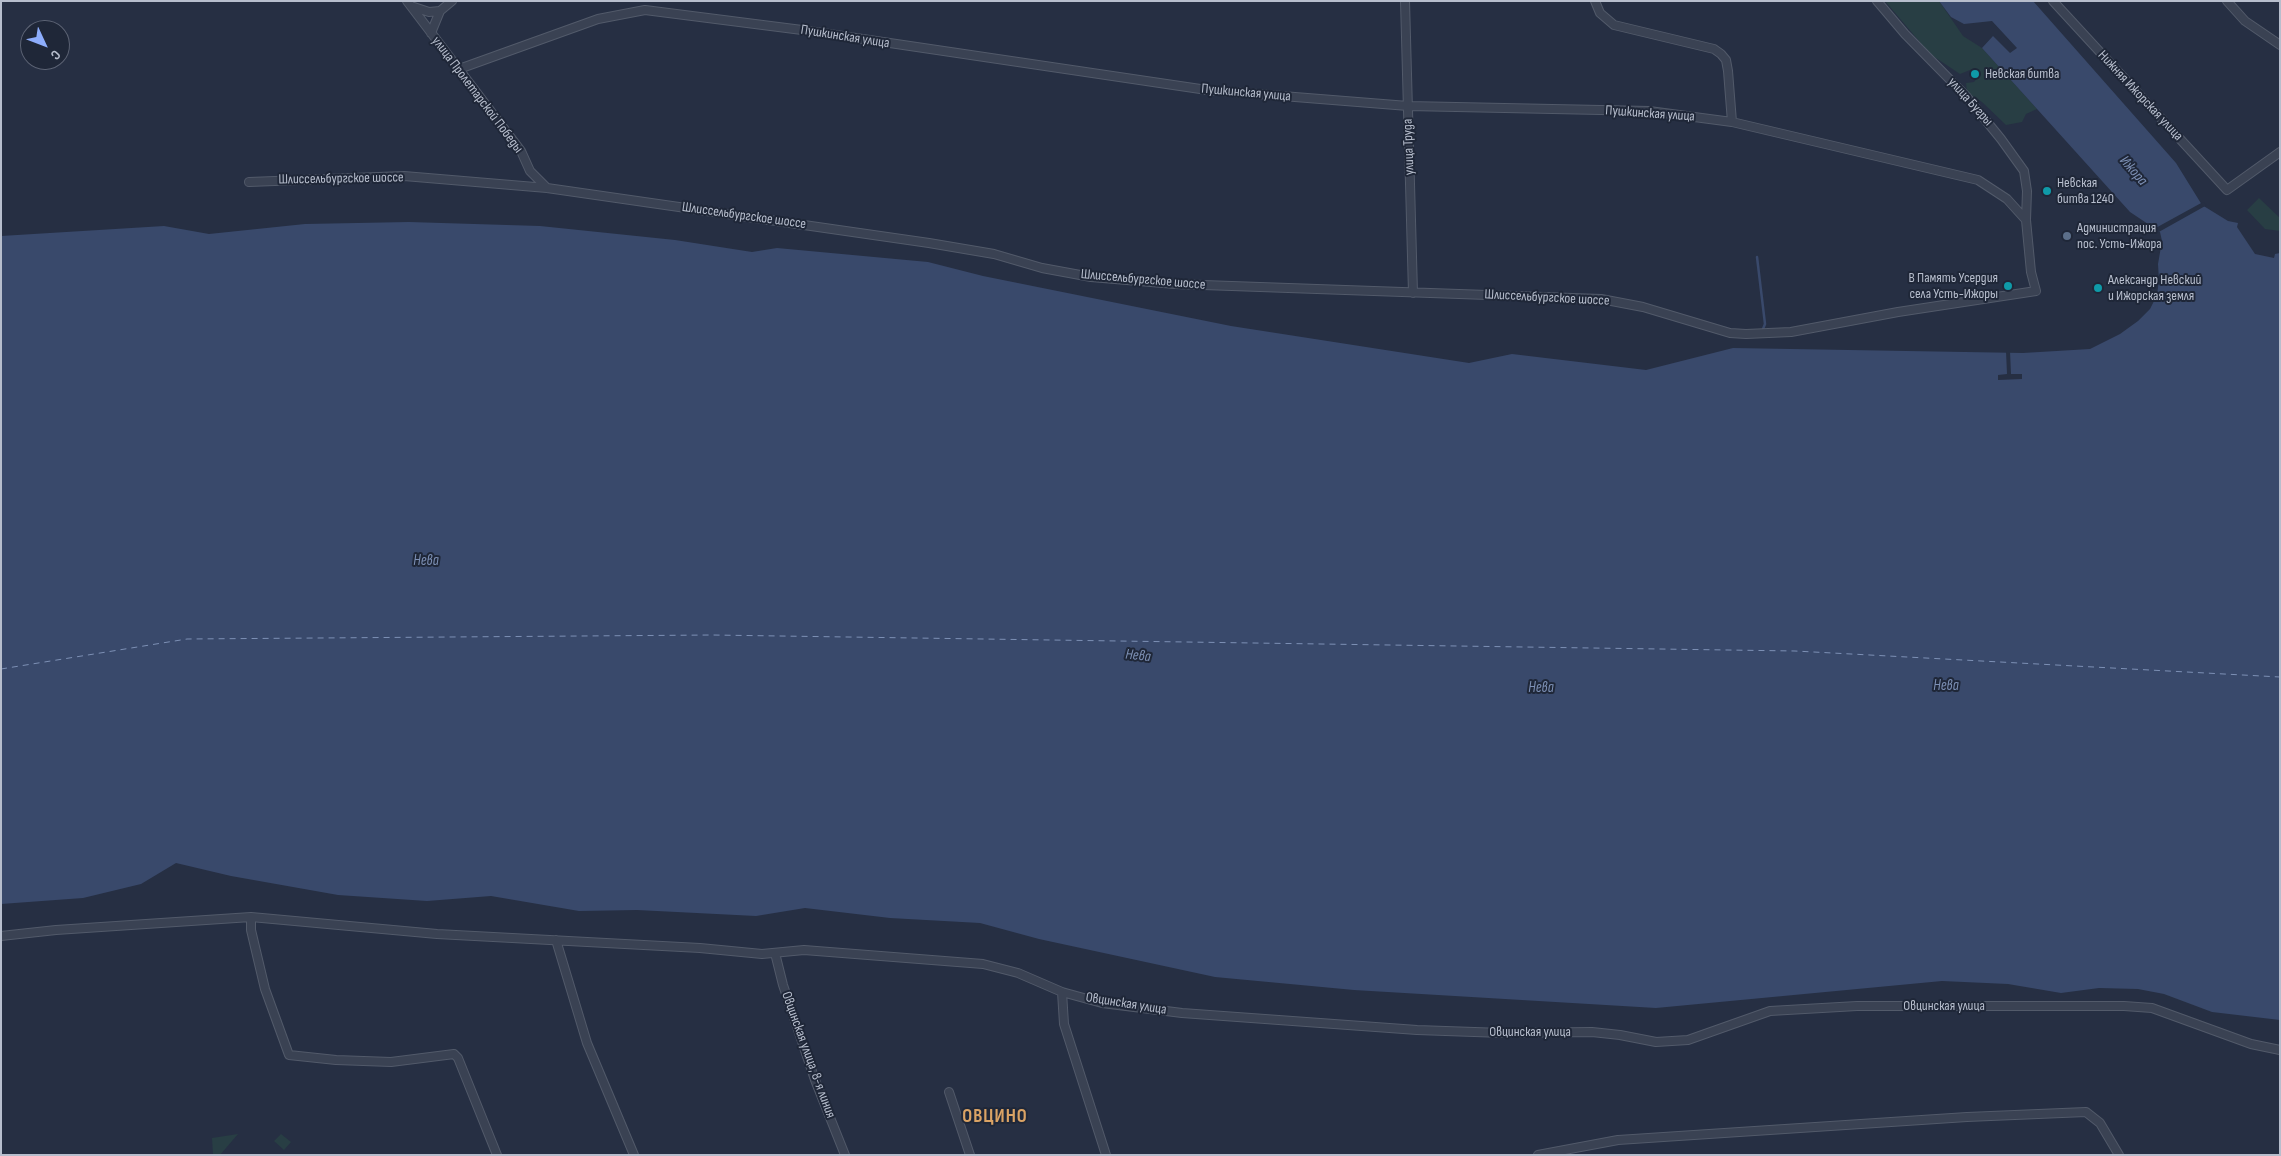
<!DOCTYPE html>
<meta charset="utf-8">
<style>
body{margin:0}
#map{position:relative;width:2281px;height:1156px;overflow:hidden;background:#262f43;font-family:"Sofia Sans Condensed",sans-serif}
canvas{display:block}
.frame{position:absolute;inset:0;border:2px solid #b7becd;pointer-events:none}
.north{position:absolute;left:20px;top:20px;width:50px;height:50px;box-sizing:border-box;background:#1f2738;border:1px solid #5c6374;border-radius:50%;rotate:133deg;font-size:14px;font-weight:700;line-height:20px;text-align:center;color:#b7becd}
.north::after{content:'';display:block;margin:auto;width:18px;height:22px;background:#8dadfc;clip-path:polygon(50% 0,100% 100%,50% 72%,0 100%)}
</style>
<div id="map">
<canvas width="2281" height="1156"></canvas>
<div class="frame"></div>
<div class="north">С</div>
</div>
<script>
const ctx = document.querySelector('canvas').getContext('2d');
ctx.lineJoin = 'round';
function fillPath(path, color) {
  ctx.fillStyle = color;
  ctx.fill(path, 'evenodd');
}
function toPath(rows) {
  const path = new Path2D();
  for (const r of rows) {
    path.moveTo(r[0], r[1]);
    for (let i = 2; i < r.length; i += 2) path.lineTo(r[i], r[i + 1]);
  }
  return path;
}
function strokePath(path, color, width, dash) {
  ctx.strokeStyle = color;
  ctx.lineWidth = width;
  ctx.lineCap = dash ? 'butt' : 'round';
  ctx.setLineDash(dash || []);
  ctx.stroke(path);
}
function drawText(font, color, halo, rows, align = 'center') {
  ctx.font = font + ' "Sofia Sans Condensed",sans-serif';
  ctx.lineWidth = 4;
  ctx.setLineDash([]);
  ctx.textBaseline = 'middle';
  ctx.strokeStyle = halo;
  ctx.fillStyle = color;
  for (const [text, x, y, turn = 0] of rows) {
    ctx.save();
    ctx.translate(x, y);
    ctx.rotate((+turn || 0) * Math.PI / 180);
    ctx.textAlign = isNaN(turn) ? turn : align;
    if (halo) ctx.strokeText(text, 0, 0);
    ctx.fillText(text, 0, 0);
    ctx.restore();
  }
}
const green = toPath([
 [1885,1,1939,1,1963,36,1982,48,2037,109,2026,114,2022,122,2006,125,1982,102,1967,92,1966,83,1974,82,1978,77,1979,71,1975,68,1960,74,1930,54],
 [2259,198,2280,218,2280,231,2265,229,2247,210],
 [238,1134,220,1155,213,1155,212,1138],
 [281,1134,291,1142,284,1150,274,1141]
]);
const water = toPath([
 [1939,1,2033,1,2176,163,2202,205,2228,221,2238,223,2237,227,2255,254,2274,258,2275,254,2280,253,2280,1020,2212,1012,2164,994,2138,989,2099,988,2061,993,2008,984,1942,981,1656,1008,1354,990,1215,977,1039,939,980,923,890,918,805,908,756,916,637,910,579,911,491,896,427,901,338,895,231,876,176,863,141,884,83,898,1,904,1,236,164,226,209,234,305,224,409,222,540,226,675,240,752,252,777,248,928,262,983,276,1231,326,1469,363,1512,354,1646,370,1733,348,2023,353,2090,349,2120,334,2138,321,2150,309,2157,295,2159,280,2158,264,2162,241,2160,232,2130,212,1982,48,1993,36,2010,53,2017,48,1992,21,1964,24,1951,17]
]);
const pier = toPath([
 [2203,202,2207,205,2157,233,2152,230],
 [2006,351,2010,351,2011,374,2022,374,2022,379,1998,380,1998,375,2007,374]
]);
const stream = toPath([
 [1757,257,1765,324,1763,329]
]);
const ferry = toPath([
 [1,669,187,639,712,635,1795,651,2280,677]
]);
const street = toPath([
 [407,1,521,151,530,171,547,188],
 [1405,1,1413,293],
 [1595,1,1600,13,1614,25,1714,49,1721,54,1726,60,1728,71,1732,122],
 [2053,1,2227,190,2280,152],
 [2227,1,2245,21,2280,45],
 [411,6,429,12,440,11],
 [431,33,440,11,452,1],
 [459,69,598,19,645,10,802,30,1207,90,1408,106,1649,111,1732,122,1978,180,2007,199,2026,220],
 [249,182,404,176,547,188,929,243,994,254,1042,268,1091,277,1175,284,1601,299,1643,307,1730,333,1746,334,1791,332,1898,312,2036,291,2031,272,2026,220,2027,191,2024,171,2001,139,1966,96,1905,34,1877,1],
 [251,917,251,930,265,989,289,1055,336,1060,391,1062,454,1054,458,1058,497,1155],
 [1,936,56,930,251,917,437,934,700,948,762,954,804,950,983,964,1018,973,1062,992,1102,1003,1182,1013,1417,1030,1503,1033,1592,1032,1620,1035,1656,1042,1688,1040,1770,1011,1857,1006,2124,1006,2152,1008,2251,1044,2280,1050],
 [556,940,587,1043,634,1155],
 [775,953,783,985,815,1080,845,1155],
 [1062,992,1064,1024,1106,1155],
 [949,1092,970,1155],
 [1538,1155,1618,1140,1967,1117,2086,1112,2100,1123,2119,1155]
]);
const markers = [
 [1975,74,5,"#0f9aa8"],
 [2047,191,5,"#0f9aa8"],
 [2067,236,5,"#5c6f8a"],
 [2008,286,5,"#0f9aa8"],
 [2098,288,5,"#0f9aa8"]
];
const streetNames = [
 ["Пушкинская улица",845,37,9],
 ["Пушкинская улица",1246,93,5],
 ["улица Пролетарской Победы",477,95,53],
 ["Нижняя Ижорская улица",2140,96,47],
 ["улица Бугры",1970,102,48],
 ["Пушкинская улица",1650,114,4],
 ["улица Труда",1409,147,-92],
 ["Шлиссельбургское шоссе",341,179,-1],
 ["Шлиссельбургское шоссе",744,216,8],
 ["Шлиссельбургское шоссе",1143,280,5],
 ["Шлиссельбургское шоссе",1547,298,3],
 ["Овцинская улица",1126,1004,9],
 ["Овцинская улица",1944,1006],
 ["Овцинская улица",1530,1032],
 ["Овцинская улица, 8-я линия",808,1055,70]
];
const poiNames = [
 ["Невская битва",1985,74],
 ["Невская",2057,183],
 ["битва 1240",2057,199],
 ["Администрация",2077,228],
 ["пос. Усть-Ижора",2077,244],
 ["В Память Усердия",1998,278,"right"],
 ["села Усть-Ижоры",1998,294,"right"],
 ["Александр Невский",2108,280],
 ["и Ижорская земля",2108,296]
];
const waterNames = [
 ["Ижора",2133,171,49],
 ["Нева",426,561],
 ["Нева",1138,656,6],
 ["Нева",1946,686],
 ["Нева",1541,688]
];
const districtNames = [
 ["ОВЦИНО",995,1117]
];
fillPath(green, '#283e44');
fillPath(water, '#39496b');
fillPath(pier, '#262f43');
strokePath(stream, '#39496b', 2.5);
strokePath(ferry, '#7d90b5', 1, [6, 5]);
strokePath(street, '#525a6a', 10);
strokePath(street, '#3a4253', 8);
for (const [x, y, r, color] of markers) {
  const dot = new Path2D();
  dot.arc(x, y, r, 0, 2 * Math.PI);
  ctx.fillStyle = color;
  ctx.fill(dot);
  strokePath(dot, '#1f2738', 2);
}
drawText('14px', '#b7becd', '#1f2738', streetNames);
drawText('14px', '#b7becd', '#1f2738', poiNames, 'left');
drawText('italic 15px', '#7d90b5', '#1f2738', waterNames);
ctx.letterSpacing = '1px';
drawText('bold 19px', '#daa365', '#1f2738', districtNames);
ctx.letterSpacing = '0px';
</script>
